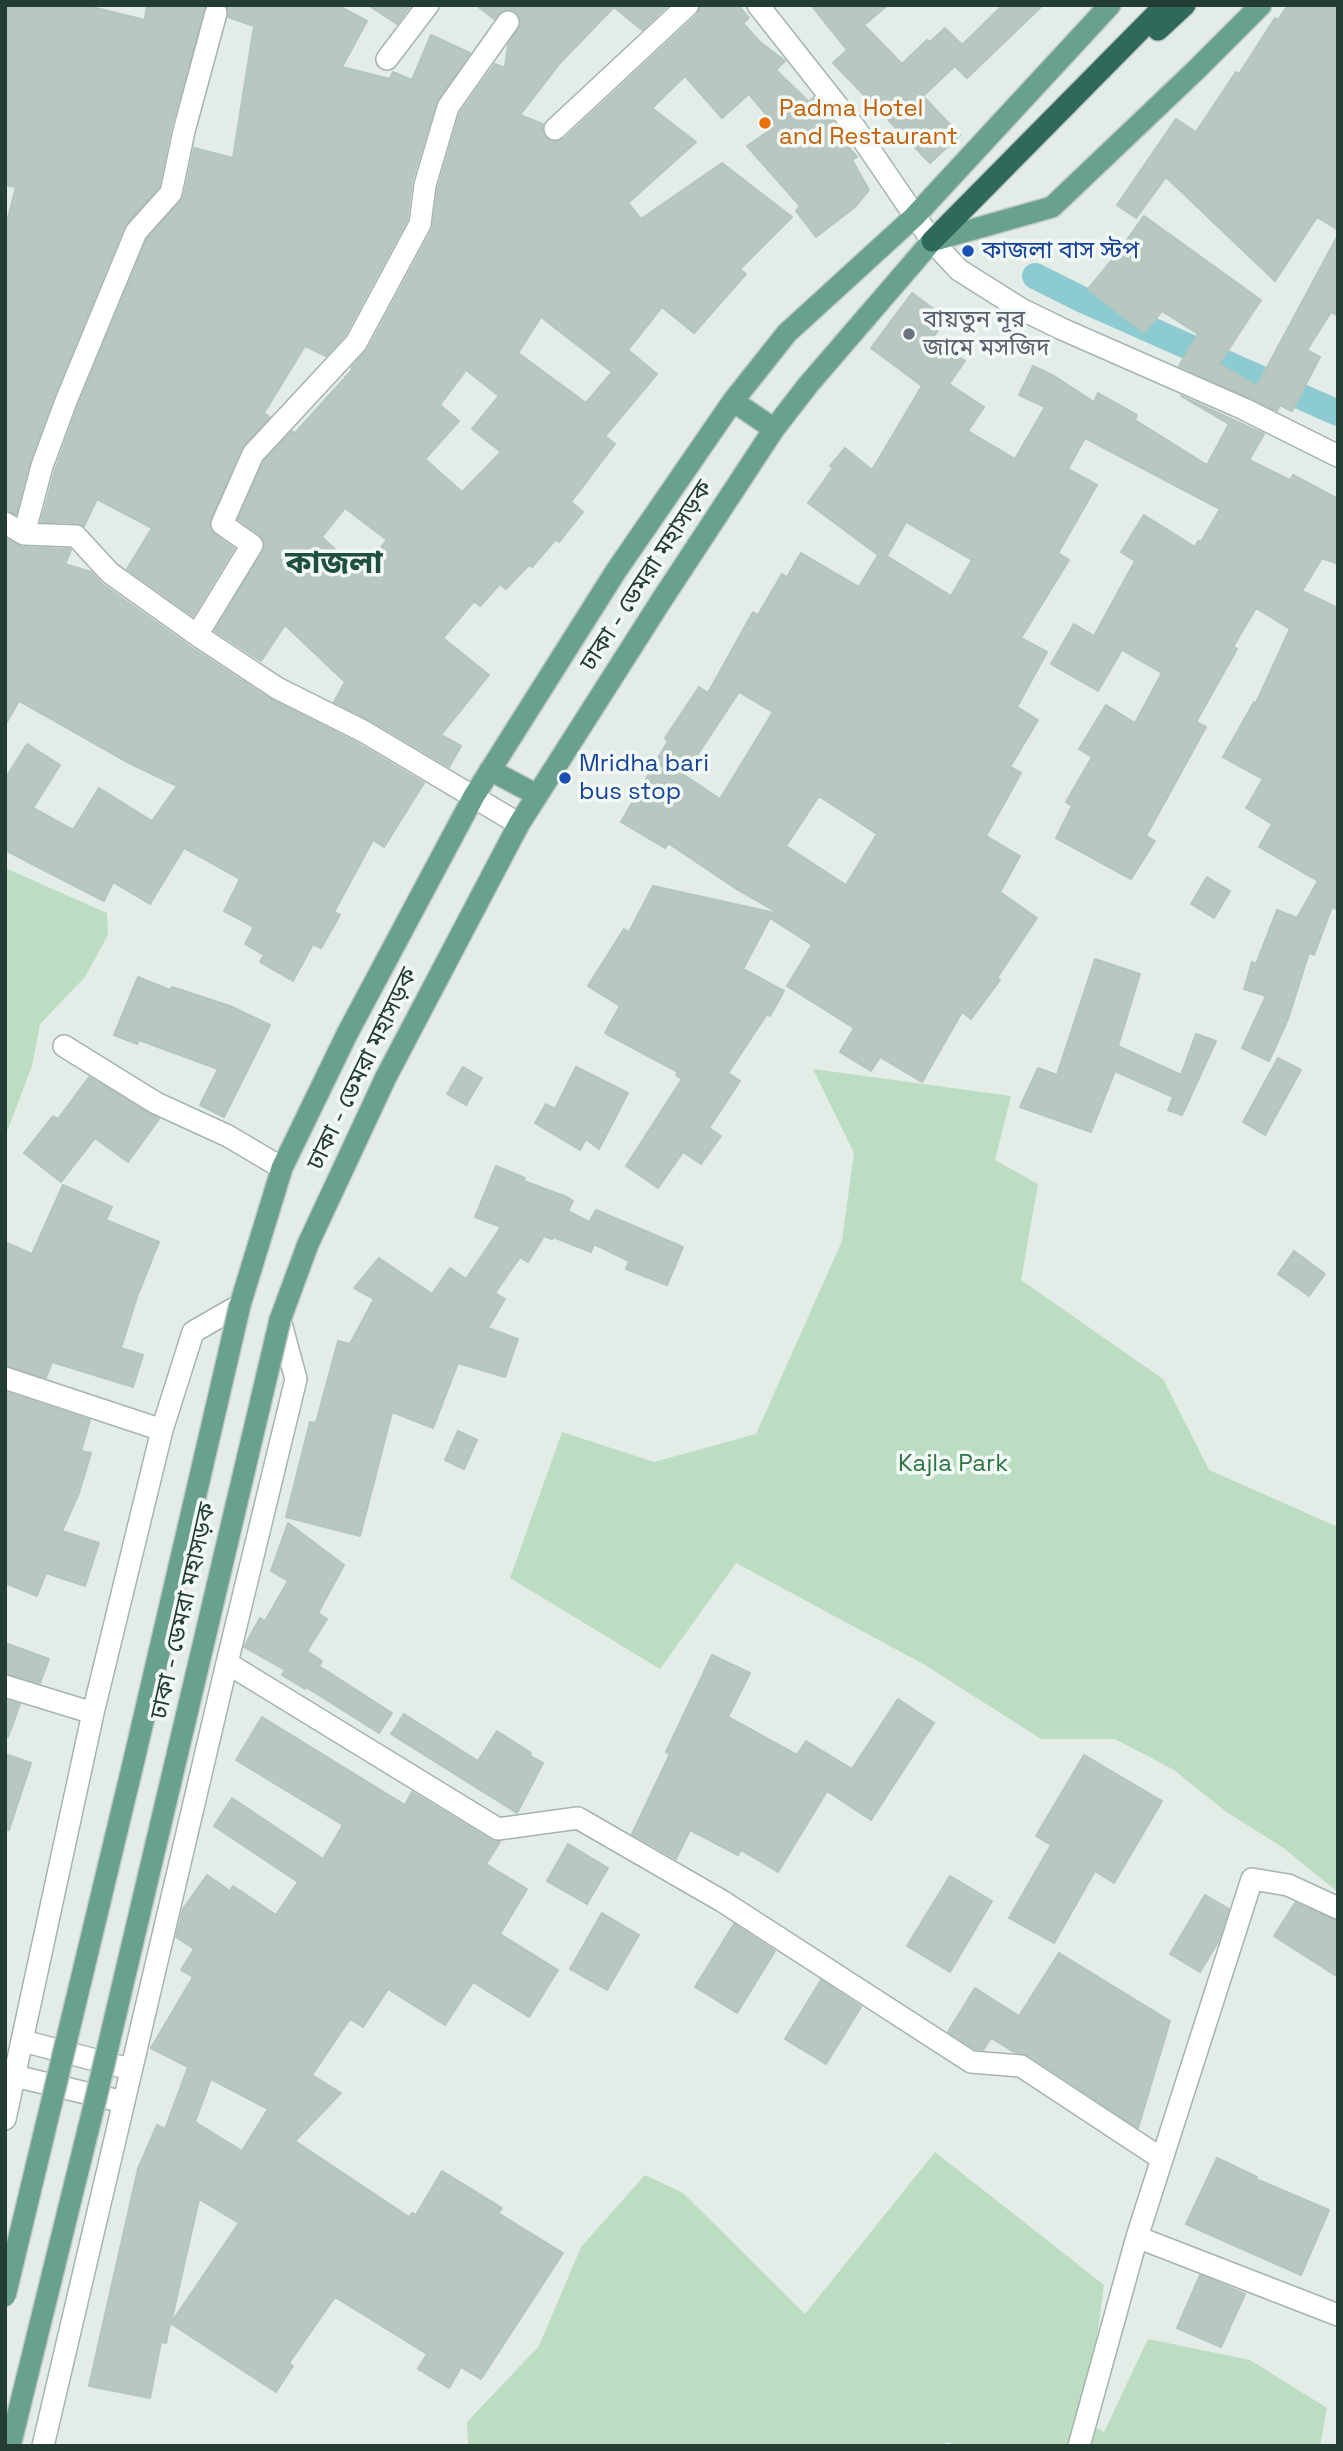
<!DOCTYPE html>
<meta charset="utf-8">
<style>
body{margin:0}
#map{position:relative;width:1343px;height:2451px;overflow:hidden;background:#e3ece7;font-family:"Space Grotesk",sans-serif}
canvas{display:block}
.frame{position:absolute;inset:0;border:7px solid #233d34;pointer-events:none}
</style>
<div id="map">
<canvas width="1343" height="2451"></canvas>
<div class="frame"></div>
</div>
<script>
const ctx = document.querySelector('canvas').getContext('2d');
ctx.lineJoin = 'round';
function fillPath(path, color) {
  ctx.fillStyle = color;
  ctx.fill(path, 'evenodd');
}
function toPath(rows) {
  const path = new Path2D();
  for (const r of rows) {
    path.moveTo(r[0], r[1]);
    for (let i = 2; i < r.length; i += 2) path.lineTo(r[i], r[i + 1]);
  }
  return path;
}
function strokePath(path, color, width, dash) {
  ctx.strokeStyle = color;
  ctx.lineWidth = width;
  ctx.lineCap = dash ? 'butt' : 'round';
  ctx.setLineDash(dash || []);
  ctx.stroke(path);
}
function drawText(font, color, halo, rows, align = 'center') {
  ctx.font = font + ' "Space Grotesk","Noto Sans Bengali",sans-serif';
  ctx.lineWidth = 7;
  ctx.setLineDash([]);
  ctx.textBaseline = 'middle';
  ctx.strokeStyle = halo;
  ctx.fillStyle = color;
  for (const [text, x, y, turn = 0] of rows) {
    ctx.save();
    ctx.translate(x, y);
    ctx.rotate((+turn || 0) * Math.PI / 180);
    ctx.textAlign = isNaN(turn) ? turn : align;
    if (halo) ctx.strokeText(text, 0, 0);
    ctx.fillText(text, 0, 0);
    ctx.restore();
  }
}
const green = toPath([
 [5,868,107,913,108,935,85,977,40,1024,32,1066,8,1129,5,1131],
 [813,1069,1011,1096,995,1160,1038,1184,1021,1280,1163,1379,1209,1470,1338,1527,1338,1892,1282,1847,1225,1811,1174,1770,1115,1739,1041,1739,925,1665,736,1563,660,1669,510,1578,562,1432,654,1462,756,1434,842,1241,854,1153],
 [935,2152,1104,2285,1086,2423,1104,2432,1148,2339,1250,2360,1327,2408,1320,2446,961,2446,946,2442,944,2446,468,2446,467,2422,539,2346,581,2247,645,2175,683,2193,805,2314]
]);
const canal = toPath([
 [1035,276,1081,299,1338,413]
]);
const building = toPath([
 [5,5,84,5,145,20,147,5,206,5,171,128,159,187,124,227,54,396,30,461,16,514,5,510,5,229,16,187,5,185,5,5],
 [226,5,337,5,367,21,342,67,390,79,393,72,412,80,431,35,470,53,436,103,412,181,407,220,345,335,326,356,305,346,264,413,270,417,241,449,209,524,214,534,234,549,193,616,127,569,152,528,97,499,84,526,77,523,41,522,55,470,78,406,147,239,184,196,194,148,233,158,254,26,228,17,226,5],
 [368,5,411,5,397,24,368,5],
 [476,5,668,5,642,30,614,7,560,63,520,115,543,124,542,131,545,137,551,141,557,142,564,139,697,15,701,5,738,5,749,18,743,23,760,42,785,61,776,70,809,102,814,97,833,121,829,124,857,157,852,160,869,190,855,207,816,237,796,211,800,206,747,146,776,126,749,94,722,118,685,76,652,108,696,142,628,203,641,219,722,163,792,217,740,269,746,274,694,333,662,307,628,350,657,374,605,436,615,444,571,502,583,512,559,542,556,539,532,567,529,565,506,589,500,584,480,606,474,601,443,638,489,675,441,735,461,746,449,767,370,720,334,702,345,682,285,625,261,661,215,631,265,546,260,535,238,519,264,461,292,431,295,433,353,369,351,368,368,349,432,230,438,188,460,113,495,64,505,68,508,45,521,24,520,16,515,11,509,9,502,10,494,19,476,5],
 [541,317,612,372,586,403,518,353,541,317],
 [466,370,499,396,472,429,501,452,462,492,425,459,459,421,440,405,466,370],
 [345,508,387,540,360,573,322,537,345,508],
 [811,5,888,5,864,25,902,64,927,40,930,42,945,28,962,45,1003,5,1043,5,967,78,955,66,923,96,960,135,930,163,833,63,847,50,811,5],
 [1288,5,1338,5,1338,230,1317,217,1275,281,1166,177,1136,218,1117,205,1176,119,1196,132,1236,72,1239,74,1275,18,1278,20,1288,5],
 [1144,216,1261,300,1219,364,1257,386,1338,235,1338,316,1331,312,1307,350,1320,357,1292,411,1280,405,1277,411,1179,366,1198,334,1162,311,1144,333,1088,289,1117,254,1144,216],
 [912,293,947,319,933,337,965,361,949,384,984,407,968,431,1015,459,1045,407,1019,395,1033,366,1054,376,1094,402,1098,393,1137,415,1135,420,1207,465,1229,424,1181,396,1264,434,1249,460,1290,480,1293,475,1338,499,1338,564,1322,558,1302,591,1338,608,1338,910,1332,907,1314,955,1309,953,1288,1019,1269,1061,1242,1048,1266,996,1244,989,1252,962,1256,964,1277,910,1297,918,1318,881,1259,847,1272,824,1246,808,1263,779,1223,757,1254,702,1256,703,1290,629,1256,608,1233,647,1237,649,1196,722,1206,727,1146,836,1155,841,1131,879,1056,838,1072,806,1066,802,1092,757,1079,749,1106,705,1135,723,1162,673,1122,650,1098,691,1051,664,1074,624,1094,636,1135,561,1121,552,1144,515,1195,547,1198,541,1201,542,1220,509,1085,438,1068,469,1097,485,1058,553,1069,560,1021,638,1047,652,1017,707,1038,720,1010,767,1021,773,986,836,1020,856,1000,892,1037,918,997,978,1000,980,971,1019,962,1012,922,1082,880,1057,871,1071,840,1052,854,1028,787,986,812,945,770,918,743,969,784,991,770,1016,767,1014,728,1073,740,1081,709,1128,721,1136,701,1164,683,1152,658,1188,626,1166,682,1079,676,1075,678,1072,605,1033,620,1006,588,986,624,929,629,932,653,886,780,914,738,890,668,843,665,848,621,822,668,741,665,738,699,687,708,693,753,612,758,615,782,574,787,577,801,553,859,587,878,555,808,503,833,468,830,466,845,448,872,470,922,386,871,348,912,293],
 [906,522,972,560,951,596,887,556,906,522],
 [739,692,773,712,720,799,684,775,739,692],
 [819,796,877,834,846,885,786,846,819,796],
 [5,538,21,547,70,549,71,550,65,564,91,572,102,584,189,646,270,699,357,743,424,783,384,847,373,840,334,912,340,915,321,948,313,944,293,981,260,962,264,955,245,944,254,927,224,911,240,879,184,848,150,904,113,882,104,901,5,850,5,779,27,744,60,765,33,808,73,830,99,788,152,821,177,786,127,762,19,701,5,725,5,538],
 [1207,877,1230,891,1214,918,1191,904,1207,877],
 [1095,959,1140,974,1118,1046,1181,1075,1196,1034,1216,1041,1182,1115,1168,1110,1173,1097,1115,1071,1091,1132,1020,1107,1038,1068,1057,1075,1095,959],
 [138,977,170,990,172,987,230,1006,270,1025,224,1117,200,1105,218,1069,139,1040,137,1044,114,1035,138,977],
 [1278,1058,1301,1070,1265,1135,1243,1122,1278,1058],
 [463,1067,482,1078,466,1105,447,1094,463,1067],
 [576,1067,628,1093,599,1149,586,1139,580,1150,535,1123,546,1104,555,1109,576,1067],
 [89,1077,159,1119,128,1162,95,1138,61,1182,24,1153,53,1116,58,1119,89,1077],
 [496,1166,525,1178,524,1181,567,1197,573,1201,568,1211,589,1222,596,1210,683,1247,667,1285,626,1269,629,1261,594,1244,591,1252,553,1237,552,1239,544,1236,528,1262,520,1257,495,1293,505,1299,488,1328,518,1339,505,1377,458,1363,433,1428,392,1412,360,1536,286,1517,310,1422,316,1423,338,1341,350,1344,374,1299,354,1288,379,1258,432,1294,450,1268,466,1279,501,1227,475,1217,496,1166],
 [63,1185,112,1207,106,1220,159,1242,137,1297,121,1348,143,1355,133,1387,52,1362,46,1378,5,1365,5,1242,32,1254,63,1185],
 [1294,1251,1325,1274,1309,1296,1278,1274,1294,1251],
 [5,1392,90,1420,81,1451,91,1453,79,1493,62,1531,99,1543,85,1586,46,1573,37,1596,5,1583,5,1392],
 [458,1431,477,1440,464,1469,445,1460,458,1431],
 [288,1523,344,1565,318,1613,327,1619,307,1651,322,1661,319,1666,392,1713,379,1733,306,1687,305,1689,282,1675,285,1670,244,1647,260,1618,265,1621,288,1581,271,1571,288,1523],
 [5,1643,49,1659,40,1683,5,1673,5,1643],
 [712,1655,750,1673,728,1717,797,1755,806,1741,852,1769,898,1699,934,1723,871,1820,827,1791,778,1872,741,1850,738,1855,690,1830,676,1859,632,1834,670,1754,666,1752,712,1655],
 [5,1700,20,1704,8,1737,5,1737,5,1700],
 [404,1714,478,1761,497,1731,531,1753,530,1756,543,1763,517,1813,391,1734,404,1714],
 [262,1717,405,1805,412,1792,491,1840,500,1842,486,1864,527,1889,500,1934,558,1970,529,2017,473,1982,445,2025,388,1989,363,2027,350,2019,312,2075,341,2093,295,2141,409,2217,412,2213,416,2215,442,2171,502,2208,498,2213,563,2253,481,2379,461,2367,449,2388,418,2369,427,2354,335,2297,289,2363,293,2366,276,2392,170,2323,166,2343,161,2342,150,2398,89,2386,138,2169,157,2125,165,2129,188,2067,151,2048,193,1977,181,1970,194,1949,176,1937,183,1909,207,1875,230,1891,233,1886,276,1915,298,1882,214,1826,232,1798,323,1859,343,1825,236,1760,262,1717],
 [211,2079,268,2109,242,2151,195,2122,211,2079],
 [199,2199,239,2223,171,2323,199,2199],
 [5,1754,31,1763,9,1830,5,1830,5,1754],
 [1084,1755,1162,1801,1114,1883,1095,1871,1054,1943,1009,1918,1051,1845,1036,1836,1084,1755],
 [568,1844,608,1868,587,1904,547,1881,568,1844],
 [950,1876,992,1901,950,1972,907,1946,950,1876],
 [1205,1895,1229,1909,1218,1942,1200,1972,1170,1954,1205,1895],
 [1295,1903,1338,1921,1338,1977,1274,1936,1295,1903],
 [602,1913,639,1935,607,1990,570,1969,602,1913],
 [734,1924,775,1951,737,2013,695,1987,734,1924],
 [1059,1953,1170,2021,1138,2128,1028,2055,1014,2052,991,2038,983,2050,975,2049,948,2032,975,1988,1019,2016,1059,1953],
 [821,1980,861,2007,826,2064,785,2039,821,1980],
 [1217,2158,1257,2177,1256,2179,1329,2210,1301,2275,1186,2224,1217,2158],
 [1200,2275,1245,2294,1221,2347,1177,2328,1200,2275]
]);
const minor = toPath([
 [758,5,855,128,932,241,959,270,1021,309,1062,329,1244,409,1338,456],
 [387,59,428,5],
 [555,129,688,5],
 [5,523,24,534,76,536,110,573,197,635,277,688,363,731,519,824],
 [24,534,42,466,66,401,136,232,171,193,184,131,216,13],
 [197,635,252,545,222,524,253,454,356,343,420,224,425,185,448,107,508,22],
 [64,1046,156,1103,228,1136,282,1168],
 [5,1378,162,1430],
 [227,1663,498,1829,578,1818,722,1901,971,2062,1021,2066,1162,2159,1137,2237,1338,2315],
 [5,1686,93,1713],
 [23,2041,122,2067],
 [15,2076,115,2100],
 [5,2119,93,1713,162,1430,193,1332,240,1305],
 [1162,2159,1252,1879,1288,1885,1338,1908],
 [43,2446,227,1663,296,1379,280,1320],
 [1079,2446,1137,2237]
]);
const major = toPath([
 [733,401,774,429],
 [490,770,537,795],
 [240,1305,282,1168,347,1034,474,796,616,571,733,401,787,333,914,217,1110,5],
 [280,1320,308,1244,386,1077,519,824,661,601,774,429,808,385,932,241,1052,207,1195,71,1261,5]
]);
const highway = toPath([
 [1158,30,1185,5],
 [932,241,1165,5]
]);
const majorBridge = toPath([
 [5,2296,134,1760,240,1305],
 [10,2446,95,2102,280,1320]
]);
const markers = [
 [765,123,7,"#e8710a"],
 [968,251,7,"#1a4fb4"],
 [909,334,7,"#6b7280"],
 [565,778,7,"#1a4fb4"]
];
const foodNames = [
 ["Padma Hotel",779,109],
 ["and Restaurant",779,137]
];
const transitNames = [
 ["কাজলা বাস স্টপ",982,251],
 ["Mridha bari",579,764],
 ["bus stop",579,792]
];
const worshipNames = [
 ["বায়তুন নূর",923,320],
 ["জামে মসজিদ",923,348]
];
const streetNames = [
 ["ঢাকা - ডেমরা মহাসড়ক",647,576,-57],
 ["ঢাকা - ডেমরা মহাসড়ক",363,1069,-64],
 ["ঢাকা - ডেমরা মহাসড়ক",184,1611,-77]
];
const parkNames = [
 ["Kajla Park",953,1464]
];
const districtNames = [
 ["কাজলা",334,564]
];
fillPath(green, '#bcddc2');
strokePath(canal, '#8bcbd1', 26);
fillPath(building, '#b8c7c0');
strokePath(building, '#b5c6be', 2);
strokePath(minor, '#a6b4ae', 24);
strokePath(major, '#c1c9c6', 24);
strokePath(highway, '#c1c9c6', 24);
strokePath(minor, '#fff', 21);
strokePath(major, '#68a18e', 21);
strokePath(highway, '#2f6959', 21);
strokePath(majorBridge, '#c1c9c6', 24, []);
strokePath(majorBridge, '#68a18e', 21);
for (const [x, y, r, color] of markers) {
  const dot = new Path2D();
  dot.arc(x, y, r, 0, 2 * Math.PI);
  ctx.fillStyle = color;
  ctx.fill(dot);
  strokePath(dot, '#f3f9f6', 2.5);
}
drawText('24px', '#c56008', '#f3f9f6', foodNames, 'left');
drawText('24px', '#164399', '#f3f9f6', transitNames, 'left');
drawText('24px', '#5b616d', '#f3f9f6', worshipNames, 'left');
drawText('24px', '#233d34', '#f3f9f6', streetNames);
drawText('24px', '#2d7443', '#f3f9f6', parkNames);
drawText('bold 32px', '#1f4f40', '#f3f9f6', districtNames);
</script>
